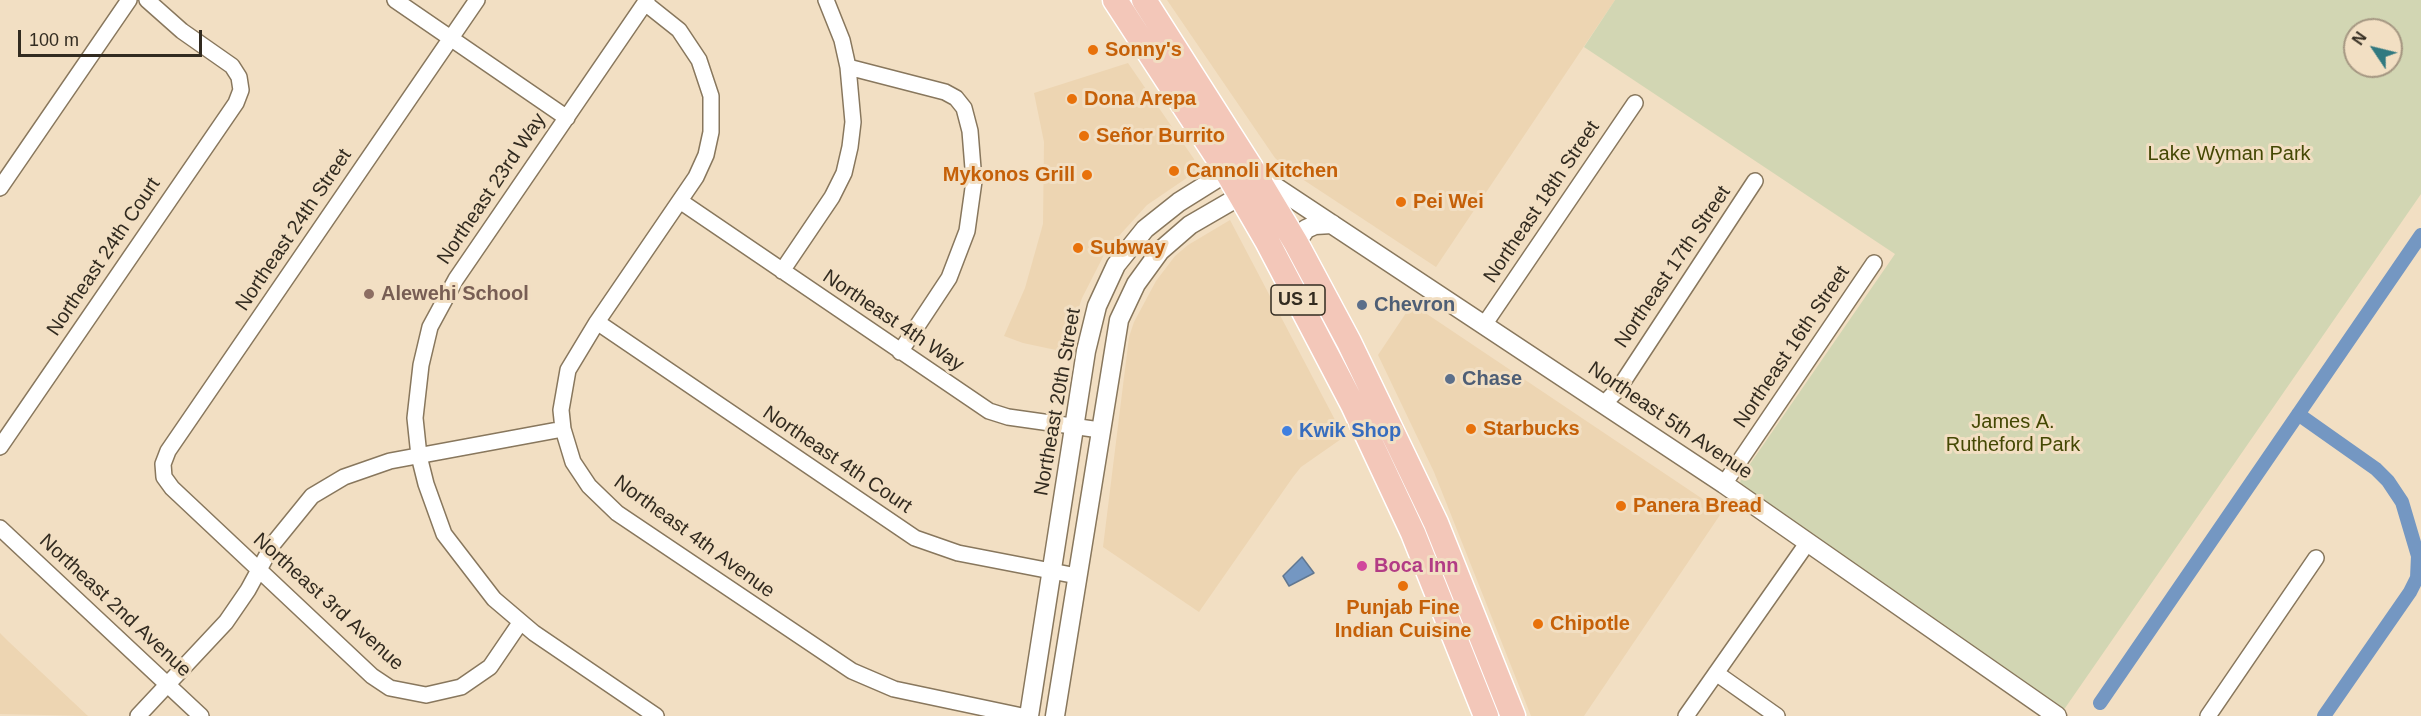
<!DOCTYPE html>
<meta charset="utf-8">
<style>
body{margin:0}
#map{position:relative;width:2421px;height:716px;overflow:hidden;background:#f2dfc3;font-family:Helvetica,sans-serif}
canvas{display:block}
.north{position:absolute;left:2343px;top:18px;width:60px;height:60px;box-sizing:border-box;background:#f2dfc3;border:2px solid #a59782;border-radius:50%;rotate:305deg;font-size:16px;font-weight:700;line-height:24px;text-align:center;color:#322b20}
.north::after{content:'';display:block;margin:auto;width:21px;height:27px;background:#317980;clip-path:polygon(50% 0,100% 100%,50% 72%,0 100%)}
.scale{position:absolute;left:18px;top:30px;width:184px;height:27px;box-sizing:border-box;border:3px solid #322b20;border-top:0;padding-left:8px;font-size:18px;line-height:21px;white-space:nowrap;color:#322b20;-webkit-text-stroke:4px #f2dfc3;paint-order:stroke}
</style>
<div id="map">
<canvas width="2421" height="716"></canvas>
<div class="north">N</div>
<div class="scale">100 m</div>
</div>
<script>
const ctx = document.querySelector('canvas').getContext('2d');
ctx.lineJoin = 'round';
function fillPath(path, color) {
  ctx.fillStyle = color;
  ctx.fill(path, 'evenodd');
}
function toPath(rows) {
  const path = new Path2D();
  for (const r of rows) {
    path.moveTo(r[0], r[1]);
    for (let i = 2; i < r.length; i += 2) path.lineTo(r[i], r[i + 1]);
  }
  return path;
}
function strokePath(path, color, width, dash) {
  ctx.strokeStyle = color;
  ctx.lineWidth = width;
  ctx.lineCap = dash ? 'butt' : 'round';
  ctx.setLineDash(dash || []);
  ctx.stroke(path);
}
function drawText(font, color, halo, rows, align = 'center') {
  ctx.font = font + ' Helvetica,sans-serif';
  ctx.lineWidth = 6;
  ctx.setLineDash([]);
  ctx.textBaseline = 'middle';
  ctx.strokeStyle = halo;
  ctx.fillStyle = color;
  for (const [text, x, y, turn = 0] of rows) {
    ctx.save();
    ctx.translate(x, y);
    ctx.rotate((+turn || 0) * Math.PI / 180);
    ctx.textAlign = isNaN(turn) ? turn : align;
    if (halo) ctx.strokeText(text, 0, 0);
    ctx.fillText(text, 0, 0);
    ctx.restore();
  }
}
const built = toPath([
 [1167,0,1615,0,1436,267,1287,169,1275,158],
 [1128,63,1194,159,1197,171,1147,205,1107,249,1082,298,1075,319,1070,353,1023,343,1004,336,1025,288,1043,224,1044,142,1034,93],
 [1230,220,1344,437,1301,467,1293,477,1199,612,1103,547,1129,337,1134,322,1156,281,1175,256,1188,245],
 [1412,304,1722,512,1584,716,1531,716,1434,472,1378,355],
 [0,633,9,642,88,716,0,714]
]);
const green = toPath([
 [1615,0,2421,0,2421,194,2063,711,1740,484,1741,477,1895,254,1584,47],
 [2355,30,2391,30,2391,66,2355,66]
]);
const water = toPath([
 [1302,557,1314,573,1289,586,1283,576,1302,557]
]);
const canal = toPath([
 [2298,414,2376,469,2388,481,2402,502,2418,556,2417,578,2410,592,2324,716],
 [2100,703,2421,235]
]);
const minor = toPath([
 [395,0,567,118],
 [477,0,168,451,163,464,164,477,172,488,372,676,390,688,426,695,461,687,490,667,520,623],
 [647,0,456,279,430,327,421,365,415,418,419,456,426,484,444,534,494,599,534,633,656,716],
 [645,3,679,30,699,60,711,96,711,132,706,155,696,177,597,322,568,370,561,410,563,429,573,462,589,486,617,513,852,671,894,689,1022,716],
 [848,67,945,92,956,98,964,108,970,131,974,181,967,231,949,278,900,352],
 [0,188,129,0],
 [680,201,989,411,1008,417,1100,430],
 [782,271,832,197,844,173,850,147,853,122,848,67,842,40,826,0],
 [597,322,915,538,958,553,1077,576],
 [1484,325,1635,103],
 [1604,404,1619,388,1755,181],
 [0,447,236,103,241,90,239,77,232,66,182,31,147,0],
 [1724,484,1874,263],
 [0,528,201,716],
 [1716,673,1777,716],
 [138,716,226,622,248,590,273,544,312,496,344,477,390,461,563,429],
 [1686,716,1808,542],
 [2208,716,2316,558]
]);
const tertiary = toPath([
 [1256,174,1724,484,2057,716],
 [1296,243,1306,229,1315,225,1332,224],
 [1029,716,1086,351,1097,306,1116,265,1145,229,1179,202,1227,172,1239,172],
 [1055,716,1119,320,1136,284,1160,251,1190,225,1240,196,1246,185]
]);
const primary = toPath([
 [1115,0,1227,172,1267,241,1353,405,1413,533,1486,716],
 [1144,0,1253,171,1296,243,1349,342,1436,523,1513,716]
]);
const markers = [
 [1093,50,6,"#e8710a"],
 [1072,99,6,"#e8710a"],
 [1084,136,6,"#e8710a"],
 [1174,171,6,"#e8710a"],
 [1087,175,6,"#e8710a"],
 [1401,202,6,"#e8710a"],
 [1078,248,6,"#e8710a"],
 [369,294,6,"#8d6e63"],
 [1362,305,6,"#5c6f8a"],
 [1450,379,6,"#5c6f8a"],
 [1471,429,6,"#e8710a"],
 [1287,431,6,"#3f7fe0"],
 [1621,506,6,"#e8710a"],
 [1362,566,6,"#d1479c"],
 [1403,586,6,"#e8710a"],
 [1538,624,6,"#e8710a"]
];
const shields = [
 [1298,300,54]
];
const shieldNames = [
 ["US 1",1298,300]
];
const foodNames = [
 ["Sonny's",1105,50],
 ["Dona Arepa",1084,99],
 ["Señor Burrito",1096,136],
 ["Cannoli Kitchen",1186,171],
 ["Mykonos Grill",1075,175,"right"],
 ["Pei Wei",1413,202],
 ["Subway",1090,248],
 ["Starbucks",1483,429],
 ["Panera Bread",1633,506],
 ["Punjab Fine",1403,608,"center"],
 ["Indian Cuisine",1403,631,"center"],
 ["Chipotle",1550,624]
];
const parkNames = [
 ["Lake Wyman Park",2229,154],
 ["James A.",2013,422],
 ["Rutheford Park",2013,445]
];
const streetNames = [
 ["Northeast 23rd Way",492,189,-56],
 ["Northeast 18th Street",1542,202,-56],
 ["Northeast 24th Street",294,230,-56],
 ["Northeast 24th Court",104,257,-56],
 ["Northeast 17th Street",1673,267,-56],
 ["Northeast 4th Way",893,321,34],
 ["Northeast 16th Street",1792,347,-56],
 ["Northeast 20th Street",1058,402,-80],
 ["Northeast 5th Avenue",1670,421,34],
 ["Northeast 4th Court",837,460,34],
 ["Northeast 4th Avenue",694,537,36],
 ["Northeast 3rd Avenue",328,602,42],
 ["Northeast 2nd Avenue",115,606,43]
];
const educationNames = [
 ["Alewehi School",381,294]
];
const serviceNames = [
 ["Chevron",1374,305],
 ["Chase",1462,379]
];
const shopNames = [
 ["Kwik Shop",1299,431]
];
const hotelNames = [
 ["Boca Inn",1374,566]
];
fillPath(built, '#edd5b2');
fillPath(green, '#d2d6b3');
fillPath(water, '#7497c2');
strokePath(water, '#607791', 1.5);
strokePath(canal, '#7497c2', 14);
strokePath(minor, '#88775d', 18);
strokePath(tertiary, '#88775d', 21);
strokePath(primary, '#fff', 27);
strokePath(minor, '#fff', 15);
strokePath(tertiary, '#fff', 18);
strokePath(primary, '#f3c7b9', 24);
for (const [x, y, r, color] of markers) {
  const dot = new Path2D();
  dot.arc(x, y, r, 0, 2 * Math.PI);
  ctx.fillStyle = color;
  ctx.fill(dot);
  strokePath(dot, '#f2dfc3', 2);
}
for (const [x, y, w] of shields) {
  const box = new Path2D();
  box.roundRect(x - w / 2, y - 15, w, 30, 4.5);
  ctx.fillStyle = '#f2dfc3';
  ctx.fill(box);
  strokePath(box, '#322b20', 1.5);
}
drawText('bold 18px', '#322b20', null, shieldNames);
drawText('bold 20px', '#c56008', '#f2dfc3', foodNames, 'left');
drawText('20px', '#444804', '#f2dfc3', parkNames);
drawText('20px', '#322b20', '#f2dfc3', streetNames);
drawText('bold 20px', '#785e54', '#f2dfc3', educationNames, 'left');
drawText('bold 20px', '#4e5e75', '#f2dfc3', serviceNames, 'left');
drawText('bold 20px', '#366cbe', '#f2dfc3', shopNames, 'left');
drawText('bold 20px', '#b23c85', '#f2dfc3', hotelNames, 'left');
</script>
